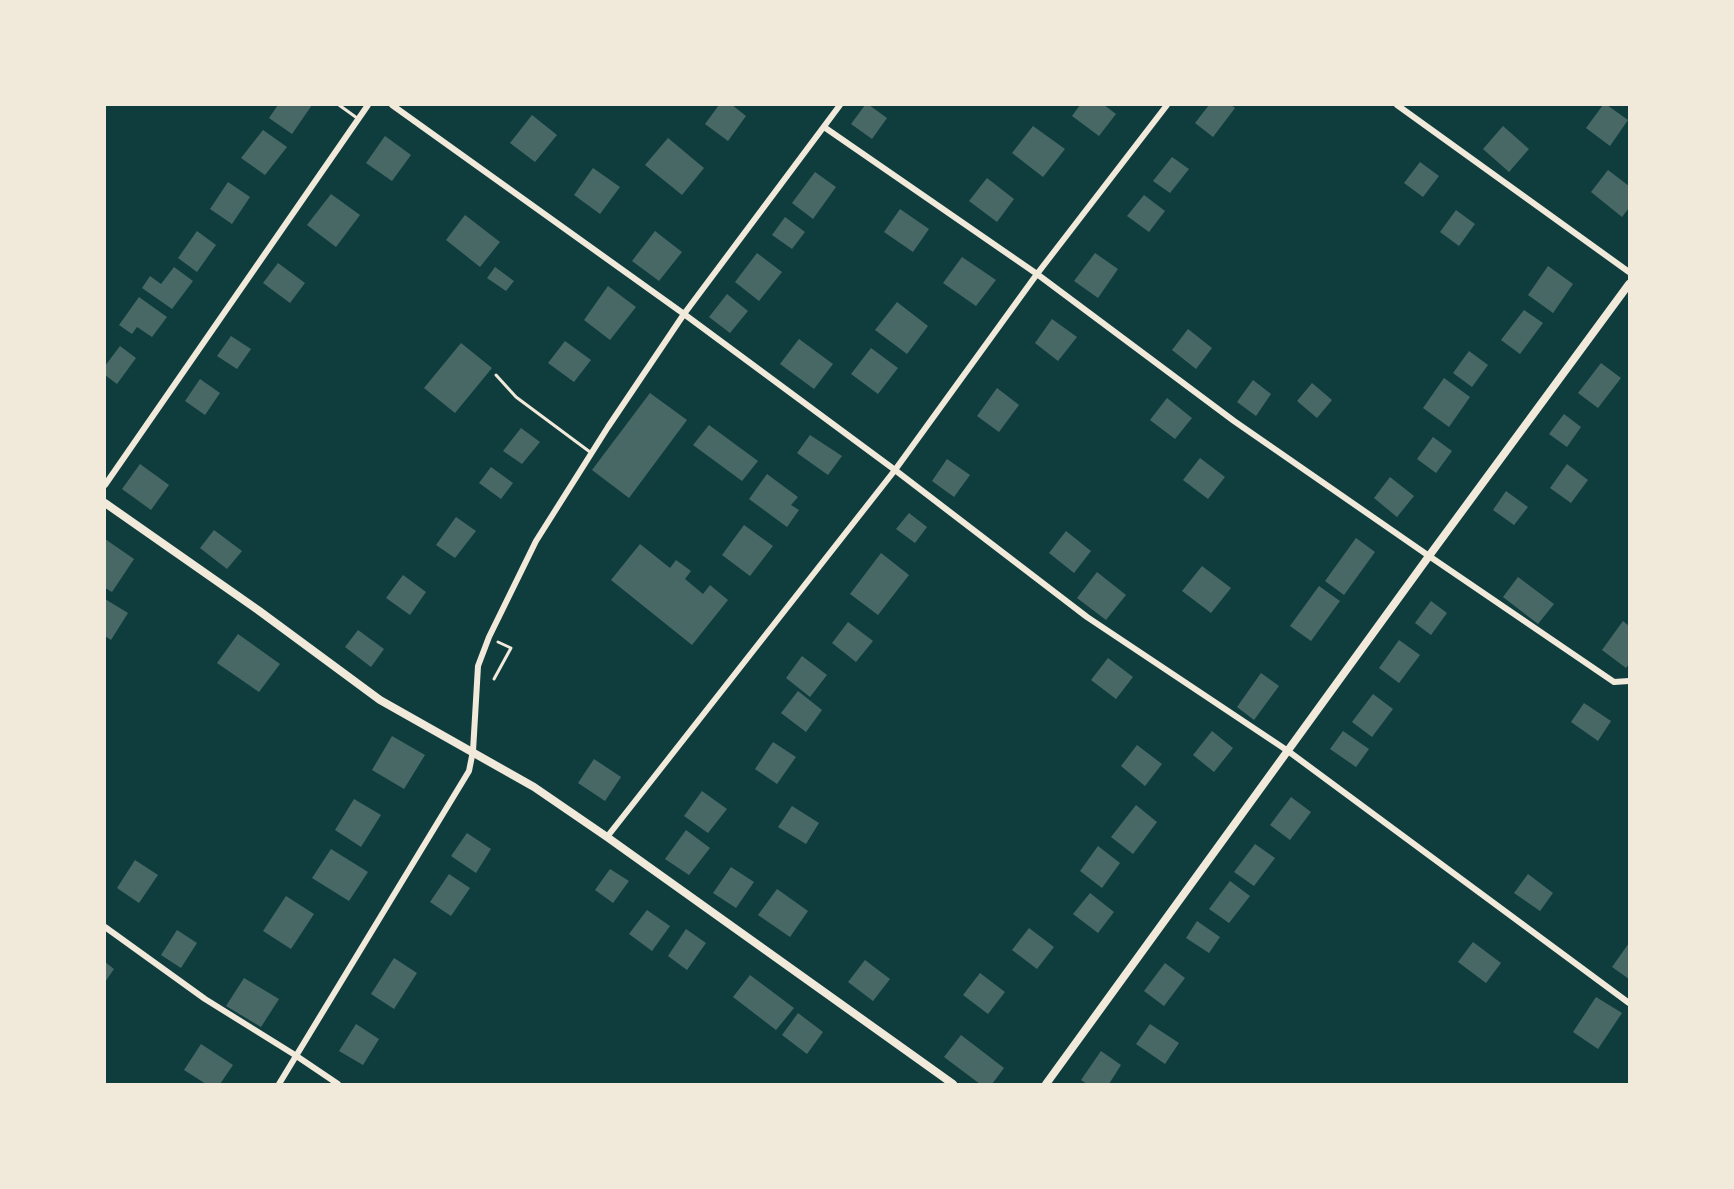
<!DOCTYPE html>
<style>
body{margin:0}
#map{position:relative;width:1734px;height:1189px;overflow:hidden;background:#0f3d3e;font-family:Overpass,sans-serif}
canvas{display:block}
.frame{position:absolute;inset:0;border:106px solid #f1e9da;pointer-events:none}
</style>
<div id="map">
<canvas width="1734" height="1189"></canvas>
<div class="frame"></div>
</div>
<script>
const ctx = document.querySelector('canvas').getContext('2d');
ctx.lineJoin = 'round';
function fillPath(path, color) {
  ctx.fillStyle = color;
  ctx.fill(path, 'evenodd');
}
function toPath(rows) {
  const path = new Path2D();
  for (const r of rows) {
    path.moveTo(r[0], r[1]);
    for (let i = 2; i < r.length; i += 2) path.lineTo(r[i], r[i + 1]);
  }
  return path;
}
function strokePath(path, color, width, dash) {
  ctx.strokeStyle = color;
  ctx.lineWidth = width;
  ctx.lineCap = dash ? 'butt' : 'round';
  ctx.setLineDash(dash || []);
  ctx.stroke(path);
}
const building = toPath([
 [278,105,312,105,292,134,269,118],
 [719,105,732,105,746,116,728,141,705,124],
 [865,105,869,105,887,118,872,139,851,124],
 [1080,105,1104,105,1116,114,1099,136,1072,116],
 [1209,105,1231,105,1235,108,1213,137,1195,123],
 [1603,105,1607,105,1628,120,1610,146,1586,128],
 [532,115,557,135,535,162,510,143],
 [1033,126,1065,149,1043,177,1012,153],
 [1503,126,1529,149,1509,172,1483,149],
 [263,130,287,147,265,175,241,158],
 [385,136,411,155,392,181,366,163],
 [668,138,704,168,682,195,645,165],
 [1172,157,1189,169,1170,193,1153,181],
 [1420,162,1439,176,1423,197,1404,183],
 [593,168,620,187,600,214,574,195],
 [1608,170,1629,186,1629,208,1622,217,1591,192],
 [815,172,836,187,813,219,792,203],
 [987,178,1014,199,997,222,969,201],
 [228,182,250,197,232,224,210,209],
 [331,194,360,215,336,247,307,225],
 [1144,195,1165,211,1149,232,1127,216],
 [900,209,929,229,913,252,884,232],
 [1456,210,1475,224,1459,246,1440,232],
 [465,215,500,242,480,267,446,240],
 [785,217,805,232,792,249,772,235],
 [197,231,216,245,197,272,178,258],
 [655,231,682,252,659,281,632,261],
 [757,253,782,272,759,301,735,282],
 [1095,253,1118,269,1098,298,1074,281],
 [962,257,996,280,976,306,943,283],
 [278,263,305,283,290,303,263,283],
 [1548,266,1573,284,1553,313,1528,295],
 [174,267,193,281,172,309,142,288,150,276,161,284],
 [495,267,514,281,506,291,487,278],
 [608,286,636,307,610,340,584,320],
 [727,294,748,311,730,333,709,317],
 [139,297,167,317,152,337,137,327,132,334,119,325],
 [897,302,928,326,907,354,875,330],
 [1524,310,1543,323,1520,354,1501,340],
 [1052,319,1077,337,1058,361,1035,343],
 [1188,329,1212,348,1196,369,1172,350],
 [231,336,251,349,237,369,217,356],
 [799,339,833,364,814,389,780,364],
 [565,341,591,360,574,382,548,363],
 [461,343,492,368,455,413,424,388],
 [120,346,136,358,117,384,105,375,105,366],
 [871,348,898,368,878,394,851,374],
 [1469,351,1488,365,1472,387,1453,373],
 [1601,363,1621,378,1598,408,1578,393],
 [1444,378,1470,397,1449,427,1423,408],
 [200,379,220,393,205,415,185,401],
 [1253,380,1271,394,1256,416,1237,402],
 [1312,383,1332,400,1317,418,1297,401],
 [997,388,1019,405,999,432,977,416],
 [650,393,687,420,629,498,592,470],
 [1167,398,1192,418,1175,439,1150,420],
 [1564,414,1581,427,1567,447,1549,434],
 [709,425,758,461,742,481,693,445],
 [521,428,540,442,522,464,503,451],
 [810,435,842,456,828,475,797,453],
 [1433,437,1452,451,1436,473,1417,459],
 [1200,458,1225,477,1208,499,1183,480],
 [947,459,970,475,954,497,932,481],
 [140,464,169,485,151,510,122,489],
 [1567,464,1588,480,1571,503,1550,488],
 [491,467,513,483,501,499,479,483],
 [767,474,798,497,791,505,799,510,787,527,749,499],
 [1390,477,1414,496,1397,517,1374,498],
 [1506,491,1528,507,1514,525,1493,510],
 [909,513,927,527,915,543,896,529],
 [456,517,476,531,455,558,436,545],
 [744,525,773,546,750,576,722,555],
 [214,530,242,551,227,569,200,548],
 [1066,531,1091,551,1074,573,1049,553],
 [1356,538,1375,552,1344,595,1325,581],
 [105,539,134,559,112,592,105,588],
 [640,544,670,568,676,560,691,571,685,579,703,594,710,585,728,600,692,645,611,580],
 [881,553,909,575,878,615,850,594],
 [1202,566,1231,588,1211,613,1182,591],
 [1097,572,1126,595,1106,620,1077,598],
 [403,575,426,592,410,615,386,598],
 [1518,577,1554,604,1538,624,1503,597],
 [1319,586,1340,601,1311,641,1290,626],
 [105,599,128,613,111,640,105,636],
 [1431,601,1447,613,1431,635,1415,623],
 [1623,621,1629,626,1629,664,1626,668,1602,650],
 [848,622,873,641,856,662,832,643],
 [358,630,384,649,371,667,345,647],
 [238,634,280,664,259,692,217,663],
 [1399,640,1420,655,1399,683,1379,668],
 [802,656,827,675,810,697,786,678],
 [1108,658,1133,677,1116,699,1091,680],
 [1261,673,1279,686,1254,720,1237,707],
 [798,691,822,710,806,732,781,713],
 [1373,694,1393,709,1372,737,1352,722],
 [1584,703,1611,721,1598,741,1571,722],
 [1212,731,1233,748,1214,772,1193,755],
 [1343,731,1369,749,1356,767,1330,749],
 [392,736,425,755,404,789,372,770],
 [773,742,796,757,777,784,755,769],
 [1137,745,1162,764,1145,786,1121,766],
 [594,759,621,777,605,801,578,783],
 [702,791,727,809,708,833,684,816],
 [1291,797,1311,812,1290,840,1270,825],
 [354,799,381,815,361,847,335,830],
 [1136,805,1157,822,1133,854,1111,837],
 [792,806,819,823,806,844,778,827],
 [686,830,710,848,689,875,665,859],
 [467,833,491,849,476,873,451,856],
 [1255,844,1275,858,1254,886,1234,872],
 [1098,846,1120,863,1102,888,1080,871],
 [331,849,368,872,349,901,312,878],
 [135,860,158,875,139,903,117,888],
 [731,867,754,882,736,908,713,893],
 [610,869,629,881,613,903,595,890],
 [449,874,470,888,451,916,430,902],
 [1528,874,1553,893,1540,911,1514,893],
 [1230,881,1250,896,1229,923,1209,909],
 [777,889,808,911,790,937,758,915],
 [1090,893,1114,912,1098,933,1073,914],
 [286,896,314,914,291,949,263,931],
 [647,910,670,926,652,951,629,934],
 [1197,921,1220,937,1209,953,1186,938],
 [1029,928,1054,947,1037,969,1012,950],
 [686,929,706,943,687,970,668,956],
 [177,930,197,943,181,968,161,955],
 [1473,942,1501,963,1486,983,1458,962],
 [1629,943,1629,979,1612,967],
 [394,958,417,973,394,1009,371,994],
 [865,960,890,979,873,1001,848,982],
 [105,962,114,969,105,982],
 [1165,963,1185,978,1164,1006,1144,991],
 [980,973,1005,992,988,1014,963,995],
 [750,975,794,1008,776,1030,733,997],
 [244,978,279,999,261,1027,226,1006],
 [1596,997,1622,1013,1598,1049,1573,1032],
 [798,1013,823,1032,807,1054,782,1035],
 [356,1024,379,1039,363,1065,339,1051],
 [1150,1024,1179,1043,1165,1064,1136,1044],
 [961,1035,1004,1068,992,1084,980,1084,944,1057],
 [201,1044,233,1065,220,1084,206,1084,184,1070],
 [1101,1051,1121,1065,1109,1084,1087,1084,1081,1080]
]);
const path = toPath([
 [494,679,511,648,498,642]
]);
const service = toPath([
 [339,105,357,118],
 [496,375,516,397,590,452]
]);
const minor = toPath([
 [392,105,684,314,895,470,1087,617,1288,751,1629,1003],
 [1397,105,1629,272],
 [824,127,1037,274,1234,421,1429,556,1614,682,1629,681],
 [105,485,368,105],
 [607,837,895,470,1037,274,1167,105],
 [105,927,205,999,295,1055,338,1084],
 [279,1084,469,771,473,751,478,666,489,637,536,541,608,427,684,314,840,105]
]);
const tertiary = toPath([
 [105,503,258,610,380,700,534,787,607,837,953,1084],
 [1046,1084,1429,556,1629,284]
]);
fillPath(building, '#486865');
strokePath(path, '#f1e9da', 3);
strokePath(service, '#f1e9da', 3);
strokePath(minor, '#f1e9da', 6);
strokePath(tertiary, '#f1e9da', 8);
</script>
